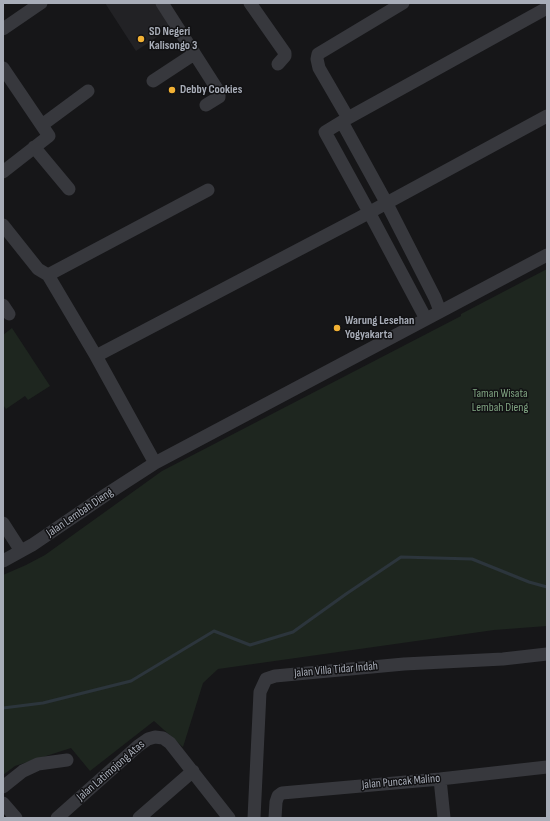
<!DOCTYPE html>
<style>
body{margin:0}
#map{position:relative;width:550px;height:821px;overflow:hidden;background:#161618;font-family:"Sofia Sans Condensed",sans-serif}
canvas{display:block}
.frame{position:absolute;inset:0;border:4px solid #a8adb8;pointer-events:none}
</style>
<div id="map">
<canvas width="550" height="821"></canvas>
<div class="frame"></div>
</div>
<script>
const ctx = document.querySelector('canvas').getContext('2d');
ctx.lineJoin = 'round';
function fillPath(path, color) {
  ctx.fillStyle = color;
  ctx.fill(path, 'evenodd');
}
function toPath(rows) {
  const path = new Path2D();
  for (const r of rows) {
    path.moveTo(r[0], r[1]);
    for (let i = 2; i < r.length; i += 2) path.lineTo(r[i], r[i + 1]);
  }
  return path;
}
function strokePath(path, color, width, dash) {
  ctx.strokeStyle = color;
  ctx.lineWidth = width;
  ctx.lineCap = dash ? 'butt' : 'round';
  ctx.setLineDash(dash || []);
  ctx.stroke(path);
}
function drawText(font, color, halo, rows, align = 'center') {
  ctx.font = font + ' "Sofia Sans Condensed",sans-serif';
  ctx.lineWidth = 3;
  ctx.setLineDash([]);
  ctx.textBaseline = 'middle';
  ctx.strokeStyle = halo;
  ctx.fillStyle = color;
  for (const [text, x, y, turn = 0] of rows) {
    ctx.save();
    ctx.translate(x, y);
    ctx.rotate((+turn || 0) * Math.PI / 180);
    ctx.textAlign = isNaN(turn) ? turn : align;
    if (halo) ctx.strokeText(text, 0, 0);
    ctx.fillText(text, 0, 0);
    ctx.restore();
  }
}
const built = toPath([
 [105,3,157,3,172,27,136,51]
]);
const green = toPath([
 [547,269,547,626,494,630,218,669,203,683,183,747,154,721,90,771,71,748,15,766,3,775,3,575,26,565,45,555,162,471,461,316,461,314],
 [12,328,50,386,28,400,25,396,6,409,3,405,3,335]
]);
const stream = toPath([
 [3,708,43,703,131,681,214,631,250,645,293,632,346,594,401,557,472,559,529,582,547,587]
]);
const minor = toPath([
 [162,3,219,92,219,97,206,105],
 [250,3,285,53,285,56,278,64],
 [3,29,41,3],
 [3,68,49,136,3,172],
 [153,81,194,54],
 [348,118,319,68,317,59,318,54,403,3],
 [342,122,386,202,435,298,440,311],
 [42,125,88,91],
 [34,147,69,189],
 [3,225,38,269,48,275,96,356,155,463],
 [48,275,208,190],
 [3,305,9,314],
 [426,319,369,212,325,132,348,118,547,8],
 [96,356,359,218,547,116],
 [3,523,21,551],
 [3,561,32,545,107,494,155,463,547,255],
 [440,779,444,818],
 [3,787,23,771,38,764,67,760],
 [3,803,16,818],
 [57,818,138,746,148,739,155,737,163,738,170,743,229,818],
 [139,818,193,771],
 [254,818,260,692,266,679,275,676,404,664,503,659,547,654],
 [275,818,276,802,278,796,282,793,440,779,547,767]
]);
const markers = [
 [141,39,4,"#f2b134"],
 [172,90,4,"#f2b134"],
 [337,328,4,"#f2b134"]
];
const poiNames = [
 ["SD Negeri",149,32],
 ["Kalisongo 3",149,46],
 ["Debby Cookies",180,90],
 ["Warung Lesehan",345,321],
 ["Yogyakarta",345,335]
];
const parkNames = [
 ["Taman Wisata",500,394],
 ["Lembah Dieng",500,408]
];
const streetNames = [
 ["Jalan Lembah Dieng",80,513,-34],
 ["Jalan Villa Tidar Indah",336,670,-5],
 ["Jalan Latimojong Atas",111,771,-41],
 ["Jalan Puncak Malino",401,782,-5]
];
fillPath(built, '#222225');
fillPath(green, '#1e261f');
strokePath(stream, '#2c353c', 3);
strokePath(minor, '#37383d', 13);
for (const [x, y, r, color] of markers) {
  const dot = new Path2D();
  dot.arc(x, y, r, 0, 2 * Math.PI);
  ctx.fillStyle = color;
  ctx.fill(dot);
  strokePath(dot, '#111113', 1.5);
}
drawText('bold 12px', '#a8adb8', '#111113', poiNames, 'left');
drawText('12px', '#7fa381', '#111113', parkNames);
drawText('12px', '#a8adb8', '#111113', streetNames);
</script>
